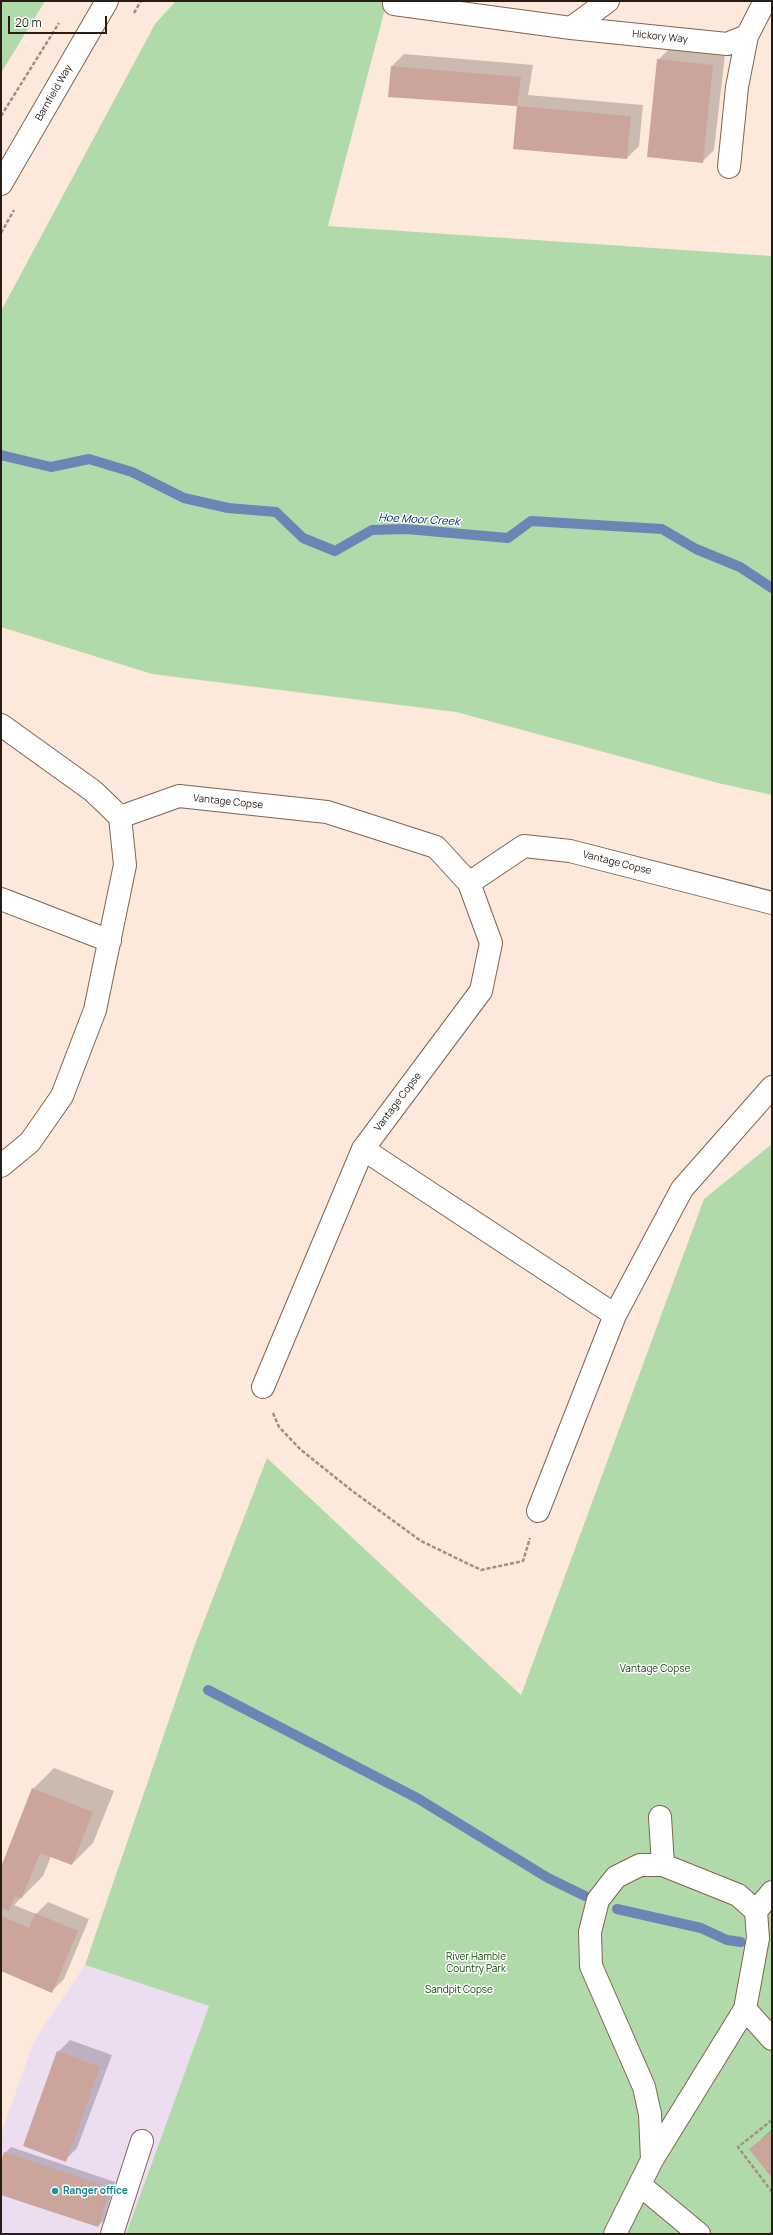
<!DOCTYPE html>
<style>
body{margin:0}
#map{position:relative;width:773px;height:2235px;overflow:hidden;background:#fde9db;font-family:Manrope,sans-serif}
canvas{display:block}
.frame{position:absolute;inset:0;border:2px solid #281d14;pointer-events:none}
.scale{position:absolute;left:8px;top:16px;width:99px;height:18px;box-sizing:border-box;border:2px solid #281d14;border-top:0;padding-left:5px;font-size:12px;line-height:14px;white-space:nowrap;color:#281d14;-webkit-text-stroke:3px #fff;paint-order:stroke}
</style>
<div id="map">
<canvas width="773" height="2235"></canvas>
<div class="frame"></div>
<div class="scale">20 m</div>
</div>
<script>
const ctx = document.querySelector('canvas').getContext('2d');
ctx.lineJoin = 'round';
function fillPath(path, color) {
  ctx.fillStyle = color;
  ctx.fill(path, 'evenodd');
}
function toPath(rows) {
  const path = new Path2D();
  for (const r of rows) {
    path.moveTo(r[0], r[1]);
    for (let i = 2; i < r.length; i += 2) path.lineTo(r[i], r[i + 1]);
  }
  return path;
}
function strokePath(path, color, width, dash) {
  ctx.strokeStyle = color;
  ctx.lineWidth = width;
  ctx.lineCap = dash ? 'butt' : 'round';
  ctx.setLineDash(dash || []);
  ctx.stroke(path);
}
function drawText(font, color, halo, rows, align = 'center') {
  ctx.font = font + ' Manrope,sans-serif';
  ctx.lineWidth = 3;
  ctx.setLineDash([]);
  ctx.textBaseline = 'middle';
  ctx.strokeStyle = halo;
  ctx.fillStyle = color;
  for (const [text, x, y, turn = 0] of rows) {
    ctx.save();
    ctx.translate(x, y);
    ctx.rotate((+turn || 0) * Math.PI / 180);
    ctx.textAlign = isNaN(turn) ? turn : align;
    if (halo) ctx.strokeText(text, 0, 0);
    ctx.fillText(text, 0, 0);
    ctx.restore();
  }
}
const commercial = toPath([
 [85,1965,209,2006,126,2234,114,2234,100,2230,98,2234,1,2234,1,2134,34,2041]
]);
const green = toPath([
 [1,1,45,1,1,73],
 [176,1,387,1,328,226,772,256,772,795,718,783,456,712,152,674,1,627,1,311,155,24],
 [772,1144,772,2234,126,2234,209,2006,85,1965,194,1647,267,1458,521,1695,704,1199]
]);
const shadow = toPath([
 [670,48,725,54,714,150,702,162,658,60],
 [404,54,533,65,528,95,643,105,639,146,627,158,514,148,518,106,390,96,392,66],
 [54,1768,114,1791,93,1843,72,1864,51,1856,43,1876,14,1905,36,1914,48,1902,89,1919,64,1979,52,1991,1,1970,1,1870,33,1789],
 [70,2040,112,2055,77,2148,65,2160,58,2052],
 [772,2129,772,2176,751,2149],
 [11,2147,115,2182,104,2220,98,2226,1,2194,1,2165,5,2153]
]);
const stream = toPath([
 [1,455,51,467,89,459,132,472,184,498,228,508,276,512,303,538,335,551,372,530,406,529,508,538,531,521,662,529,696,549,740,567,772,588],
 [208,1690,417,1798,548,1878,585,1896],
 [617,1909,701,1928,727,1940,741,1942]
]);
const building = toPath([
 [657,59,713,65,703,163,647,157],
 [391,66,521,77,517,106,388,97],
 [517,106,631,116,627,159,513,149],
 [32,1788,93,1812,72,1865,40,1853,22,1898,15,1896,9,1911,1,1908,1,1867],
 [35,1913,78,1931,52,1993,1,1971,1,1916,29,1928],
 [57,2051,100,2067,66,2162,23,2146],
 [772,2131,772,2178,749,2149],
 [4,2152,110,2188,98,2227,1,2195,1,2162]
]);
const path = toPath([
 [134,13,141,1],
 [1,116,59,23],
 [1,233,14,210],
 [273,1413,279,1427,301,1450,351,1490,421,1541,481,1570,523,1561,530,1538],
 [772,2120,738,2147,772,2192],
 [770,2234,772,2232]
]);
const minor = toPath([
 [394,4,571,28,727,44,747,36,765,1],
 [571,28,608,1],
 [729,167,737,87,747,36],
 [1,184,107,1],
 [1,725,93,791,120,817],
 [120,817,179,796,327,812,436,847,469,883,491,943,481,991,363,1149,263,1387],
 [469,883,524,846,570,851,772,903],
 [1,899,110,941],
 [363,1149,615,1315,538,1511],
 [1,1166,30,1142,62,1096,95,1010,125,865,120,817],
 [615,1315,682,1189,772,1087],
 [660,1817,663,1865],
 [756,1911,772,1892],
 [745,2009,772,2039],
 [640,2185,699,2234],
 [112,2234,142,2141],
 [615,2234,652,2160,745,2009,758,1938,756,1911,738,1895,663,1865,640,1865,616,1877,598,1900,590,1932,591,1966,644,2087,650,2114,652,2160]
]);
const markers = [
 [55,2191,4,"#0f9aa8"]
];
const streetNames = [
 ["Hickory Way",660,37,6],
 ["Barnfield Way",54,93,-60],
 ["Vantage Copse",228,802,6],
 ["Vantage Copse",617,863,14],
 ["Vantage Copse",398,1102,-53]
];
const parkNames = [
 ["Vantage Copse",655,1669],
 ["River Hamble",476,1957],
 ["Country Park",476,1969],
 ["Sandpit Copse",459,1990]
];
const cultureNames = [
 ["Ranger office",63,2191]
];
const waterNames = [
 ["Hoe Moor Creek",419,520,3]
];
fillPath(commercial, '#edddf0');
fillPath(green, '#b1daab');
fillPath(shadow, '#0003');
strokePath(stream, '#6c85b5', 10);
fillPath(building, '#cba49b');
strokePath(minor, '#816450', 24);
strokePath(path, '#a09084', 2.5, [4, 2]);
strokePath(minor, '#fff', 22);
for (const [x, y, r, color] of markers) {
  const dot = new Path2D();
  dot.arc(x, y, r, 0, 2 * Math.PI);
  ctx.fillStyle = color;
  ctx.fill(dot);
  strokePath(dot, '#fff', 1.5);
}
drawText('10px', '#281d14', '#fff', streetNames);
drawText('10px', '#0b4902', '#fff', parkNames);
drawText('bold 10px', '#0d838f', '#fff', cultureNames, 'left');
drawText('italic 11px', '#062764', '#fff', waterNames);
</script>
